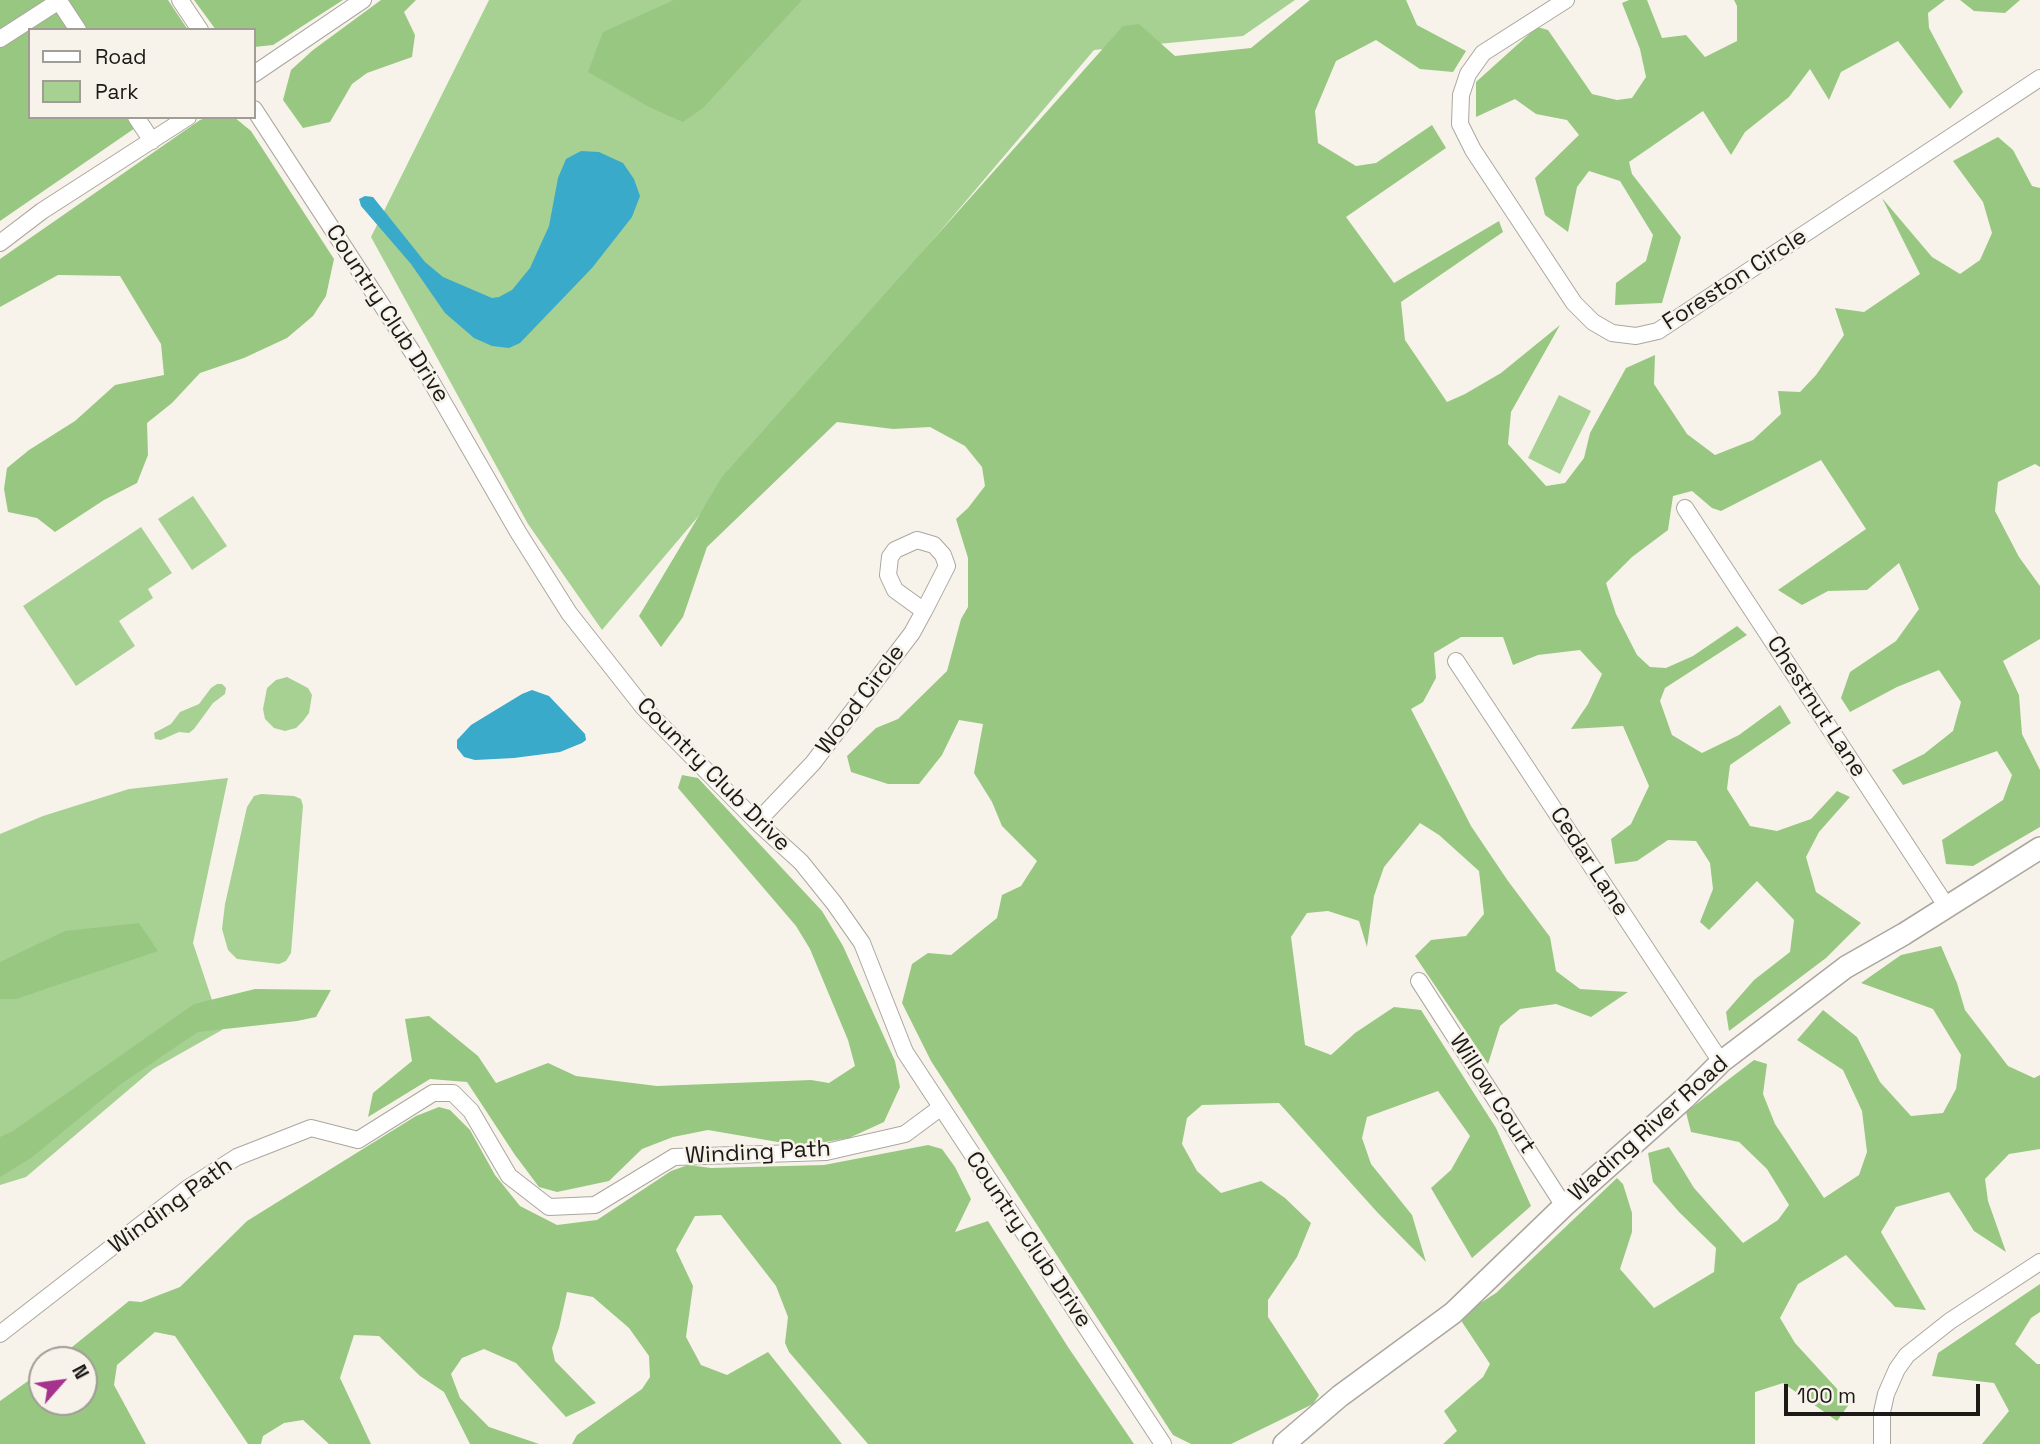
<!DOCTYPE html>
<style>
body{margin:0}
#map{position:relative;width:2040px;height:1444px;overflow:hidden;background:#f8f3ea;font-family:"Space Grotesk",sans-serif}
canvas{display:block}
.legend{position:absolute;left:28px;top:28px;width:228px;height:91px;box-sizing:border-box;background:#f8f3ea;border:2px solid #a09c96;margin:0;padding:9px 12px;list-style:none;font-size:21px;color:#1c1a17}
.legend li{display:flex;align-items:center;gap:14px;height:35px}
.legend b{width:35px;border:2px solid #a09c96}
.north{position:absolute;left:28px;top:1346px;width:70px;height:70px;box-sizing:border-box;background:#f8f3ea;border:2px solid #a09c96;border-radius:50%;rotate:62deg;font-size:19px;font-weight:700;line-height:28px;text-align:center;color:#1c1a17}
.north::after{content:'';display:block;margin:auto;width:24px;height:32px;background:#a5328d;clip-path:polygon(50% 0,100% 100%,50% 72%,0 100%)}
.scale{position:absolute;left:1784px;top:1384px;width:196px;height:32px;box-sizing:border-box;border:4px solid #1c1a17;border-top:0;padding-left:9px;font-size:21px;line-height:24px;white-space:nowrap;color:#1c1a17;-webkit-text-stroke:5px #f8f3ea;paint-order:stroke}
</style>
<div id="map">
<canvas width="2040" height="1444"></canvas>
<ul class="legend">
<li><b style="height:9px;background:#fff"></b>Road</li>
<li><b style="height:19px;background:#a7d193"></b>Park</li>
</ul>
<div class="north">N</div>
<div class="scale">100 m</div>
</div>
<script>
const ctx = document.querySelector('canvas').getContext('2d');
ctx.lineJoin = 'round';
function fillPath(path, color) {
  ctx.fillStyle = color;
  ctx.fill(path, 'evenodd');
}
function toPath(rows) {
  const path = new Path2D();
  for (const r of rows) {
    path.moveTo(r[0], r[1]);
    for (let i = 2; i < r.length; i += 2) path.lineTo(r[i], r[i + 1]);
  }
  return path;
}
function strokePath(path, color, width, dash) {
  ctx.strokeStyle = color;
  ctx.lineWidth = width;
  ctx.lineCap = dash ? 'butt' : 'round';
  ctx.setLineDash(dash || []);
  ctx.stroke(path);
}
function drawText(font, color, halo, rows, align = 'center') {
  ctx.font = font + ' "Space Grotesk",sans-serif';
  ctx.lineWidth = 5;
  ctx.setLineDash([]);
  ctx.textBaseline = 'middle';
  ctx.strokeStyle = halo;
  ctx.fillStyle = color;
  for (const [text, x, y, turn = 0] of rows) {
    ctx.save();
    ctx.translate(x, y);
    ctx.rotate((+turn || 0) * Math.PI / 180);
    ctx.textAlign = isNaN(turn) ? turn : align;
    if (halo) ctx.strokeText(text, 0, 0);
    ctx.fillText(text, 0, 0);
    ctx.restore();
  }
}
const green = toPath([
 [489,0,1295,0,1243,36,1094,50,602,630,528,524,371,237],
 [1559,395,1591,411,1560,474,1528,458],
 [193,496,227,546,192,570,158,519],
 [141,527,172,573,148,589,153,598,119,621,135,646,76,686,23,606],
 [287,677,308,688,312,695,309,713,303,721,296,728,285,731,274,728,265,719,263,709,267,688,276,680],
 [217,684,222,684,226,688,225,694,213,703,194,729,189,733,179,732,161,740,155,739,154,733,171,724,180,712,199,704,211,688],
 [228,778,193,943,222,1030,153,1069,26,1177,0,1185,0,834,43,816,129,789],
 [261,794,294,796,301,799,303,806,291,953,286,961,279,964,237,959,228,950,222,929,225,904,247,807,254,796]
]);
const forest = toPath([
 [0,0,168,0,188,30,30,30,30,117,151,117,0,221],
 [194,0,343,0,273,45,254,47,254,30,216,30],
 [381,0,416,0,404,12,415,35,412,57,367,73,352,84,330,122,303,128,283,100,291,70,313,50],
 [674,0,802,0,703,108,683,122,651,108,588,72,603,32],
 [1310,0,1406,0,1417,25,1466,51,1453,72,1420,69,1376,40,1336,61,1315,111,1318,143,1356,166,1376,163,1432,125,1446,148,1346,217,1394,283,1499,221,1503,232,1401,302,1405,340,1447,402,1465,394,1501,373,1560,325,1511,412,1508,444,1546,486,1565,483,1584,458,1590,433,1626,368,1655,355,1654,384,1687,434,1715,455,1753,440,1781,414,1778,391,1800,392,1816,375,1844,335,1835,308,1864,312,1920,274,1882,198,1932,257,1960,274,1980,260,1992,233,1983,202,1953,161,1998,137,2013,150,2032,186,2040,188,2040,467,2035,464,1998,482,1995,511,2019,557,2040,586,2040,639,2003,661,2019,695,2022,734,2040,770,2040,827,1973,866,1946,864,1942,840,2003,800,2012,775,1997,751,1903,785,1892,770,1924,754,1953,731,1961,702,1939,670,1897,687,1850,712,1841,698,1850,672,1896,641,1919,609,1899,563,1867,590,1828,591,1802,605,1778,590,1866,529,1821,460,1721,511,1712,508,1692,491,1673,496,1668,530,1632,557,1606,583,1616,614,1637,655,1650,667,1666,668,1693,656,1737,626,1747,635,1665,688,1660,701,1672,735,1702,753,1739,735,1780,705,1791,723,1730,765,1727,789,1750,826,1777,831,1811,819,1837,791,1850,797,1819,832,1806,857,1816,892,1861,923,1826,958,1729,1031,1726,1012,1754,980,1790,952,1794,920,1757,881,1709,930,1700,922,1713,889,1710,863,1696,841,1668,840,1637,861,1615,864,1611,839,1631,824,1649,786,1623,726,1571,729,1588,704,1602,674,1580,650,1538,655,1513,665,1503,637,1461,637,1434,653,1436,678,1423,702,1411,709,1471,826,1508,881,1550,937,1556,971,1580,989,1628,992,1591,1017,1556,1004,1520,1009,1500,1026,1488,1064,1415,956,1431,940,1466,936,1484,914,1479,871,1439,835,1420,823,1384,867,1374,896,1367,947,1359,921,1328,911,1307,913,1291,937,1305,1045,1331,1055,1355,1033,1394,1007,1421,1010,1496,1128,1531,1206,1472,1258,1431,1188,1451,1170,1470,1136,1438,1091,1367,1117,1362,1138,1371,1164,1412,1215,1426,1262,1377,1212,1279,1103,1202,1105,1187,1118,1182,1144,1197,1171,1221,1193,1261,1181,1285,1198,1311,1223,1297,1257,1268,1300,1268,1317,1319,1395,1313,1404,1231,1444,1191,1444,1173,1435,931,1061,902,1003,912,964,928,953,951,955,997,918,1002,895,1021,886,1037,861,1002,826,992,802,974,773,983,724,959,720,942,755,919,784,888,784,851,772,847,756,876,728,898,719,947,671,961,619,968,607,968,558,956,519,968,508,985,486,982,467,965,446,930,427,893,429,837,422,707,547,683,617,661,647,639,616,722,477,1123,26,1139,24,1175,56,1251,48],
 [1629,0,1647,0,1662,38,1686,35,1705,57,1737,41,1737,6,1734,0,1945,0,1928,13,1929,28,1963,92,1950,109,1898,41,1841,72,1829,100,1810,69,1789,97,1745,132,1731,155,1703,111,1629,162,1632,174,1681,237,1662,303,1615,305,1616,283,1646,261,1653,235,1620,181,1589,171,1577,187,1568,232,1545,215,1535,178,1579,135,1567,120,1536,114,1515,99,1476,117,1476,82,1537,27,1548,30,1592,94,1617,100,1632,98,1646,77,1640,49,1622,3],
 [1960,0,2020,0,2005,13,1974,11],
 [209,117,234,117,251,131,334,259,326,296,313,316,287,338,244,358,200,373,172,403,147,423,148,455,137,483,104,500,55,532,37,518,8,512,4,489,7,468,29,450,75,421,115,385,164,375,161,344,120,276,58,275,0,307,0,259,200,120],
 [682,775,698,778,822,911,843,946,895,1061,900,1087,884,1122,849,1138,801,1146,708,1130,673,1137,642,1149,609,1181,557,1192,539,1187,515,1155,467,1082,430,1079,368,1117,373,1093,412,1061,405,1019,429,1016,478,1056,496,1083,548,1063,576,1076,657,1086,811,1080,829,1083,855,1066,848,1040,810,949,796,926,678,788],
 [139,923,158,951,16,999,0,999,0,962,65,931],
 [1941,946,1957,983,1965,1010,2008,1066,2034,1078,2040,1075,2040,1149,2009,1154,1985,1179,1988,1201,2006,1252,1974,1231,1949,1192,1896,1207,1881,1232,1926,1310,1895,1307,1846,1255,1798,1284,1780,1318,1795,1343,1850,1403,1837,1421,1783,1383,1755,1392,1755,1444,1443,1444,1457,1431,1444,1411,1483,1377,1490,1364,1462,1322,1463,1314,1496,1293,1617,1178,1623,1184,1632,1213,1632,1232,1620,1269,1654,1308,1714,1272,1716,1248,1679,1212,1653,1182,1648,1153,1669,1147,1694,1188,1743,1243,1778,1220,1789,1205,1767,1169,1739,1142,1691,1132,1686,1112,1754,1060,1767,1064,1763,1094,1775,1124,1824,1198,1859,1175,1867,1152,1862,1111,1843,1070,1797,1040,1823,1010,1857,1037,1880,1082,1911,1116,1943,1113,1956,1089,1961,1055,1933,1009,1861,983,1901,955],
 [255,989,331,990,316,1017,297,1021,198,1032,121,1084,31,1158,0,1177,0,1137,13,1131,194,1004],
 [439,1107,450,1110,470,1130,495,1175,520,1206,557,1225,597,1220,671,1171,688,1165,711,1168,824,1165,928,1145,942,1149,955,1167,971,1199,955,1232,988,1221,1068,1347,1134,1444,868,1444,789,1352,785,1343,788,1317,776,1286,721,1215,695,1216,676,1250,693,1286,686,1337,701,1365,727,1375,768,1352,842,1444,572,1444,577,1435,642,1389,650,1377,649,1356,629,1328,593,1297,567,1292,559,1328,552,1348,555,1361,596,1403,566,1417,516,1363,484,1349,462,1358,451,1374,460,1398,489,1427,539,1444,470,1444,444,1392,420,1376,379,1336,354,1335,340,1378,371,1444,329,1444,303,1420,284,1423,263,1436,261,1444,248,1444,175,1336,155,1332,117,1365,114,1385,146,1444,0,1444,0,1401,42,1371,42,1402,84,1402,84,1360,56,1360,129,1301,141,1302,180,1287,247,1221,416,1116],
 [2040,1284,2040,1312,2031,1318,2015,1344,2037,1364,2040,1364,2040,1444,1982,1444,2009,1411,1994,1383,1932,1376,1938,1353]
]);
const water = toPath([
 [581,151,599,152,623,163,634,179,640,196,632,217,592,268,520,343,509,348,492,346,474,338,445,313,411,264,361,206,359,199,365,196,373,197,425,262,443,277,492,298,499,297,512,290,530,268,549,226,558,178,566,159],
 [532,690,549,696,585,734,586,740,582,743,560,752,514,758,475,760,464,757,457,748,457,740,471,725,522,694]
]);
const street = toPath([
 [180,0,200,30],
 [1566,0,1483,53,1468,74,1461,95,1460,124,1473,150,1574,303,1593,322,1612,333,1636,336,1658,331,2040,78],
 [0,39,59,1,78,30],
 [254,74,363,0],
 [254,109,428,376,518,532,569,613,643,707,757,822,801,862,834,903,862,943,905,1052,1163,1444],
 [136,117,152,141],
 [0,243,42,211,188,117],
 [1685,508,1947,907],
 [1456,661,1721,1062],
 [757,822,813,763,912,633,924,611,947,566,943,555,934,545,917,540,895,550,890,557,888,575,895,590,924,611],
 [1419,981,1564,1206],
 [0,1334,188,1188,237,1157,311,1128,358,1140,433,1093,453,1093,471,1111,509,1176,549,1207,595,1205,674,1157,826,1152,905,1134,940,1108],
 [1882,1444,1882,1412,1886,1394,1897,1369,1907,1355,1950,1321,2040,1262]
]);
const secondary = toPath([
 [1284,1444,1340,1396,1453,1313,1564,1206,1685,1098,1721,1062,1846,967,1904,934,2040,848]
]);
const streetNames = [
 ["Foreston Circle",1735,280,-33],
 ["Country Club Drive",387,314,57],
 ["Wood Circle",861,700,-53],
 ["Chestnut Lane",1816,707,57],
 ["Country Club Drive",713,775,45],
 ["Cedar Lane",1589,862,57],
 ["Willow Court",1492,1094,57],
 ["Wading River Road",1649,1129,-42],
 ["Winding Path",758,1153,-3],
 ["Winding Path",171,1206,-36],
 ["Country Club Drive",1028,1240,56]
];
fillPath(green, '#a7d193');
fillPath(forest, '#98c781');
fillPath(water, '#39aac9');
strokePath(street, '#aba79f', 18);
strokePath(secondary, '#aba79f', 24);
strokePath(street, '#fff', 16);
strokePath(secondary, '#fff', 21);
drawText('23px', '#1c1a17', '#f8f3ea', streetNames);
</script>
